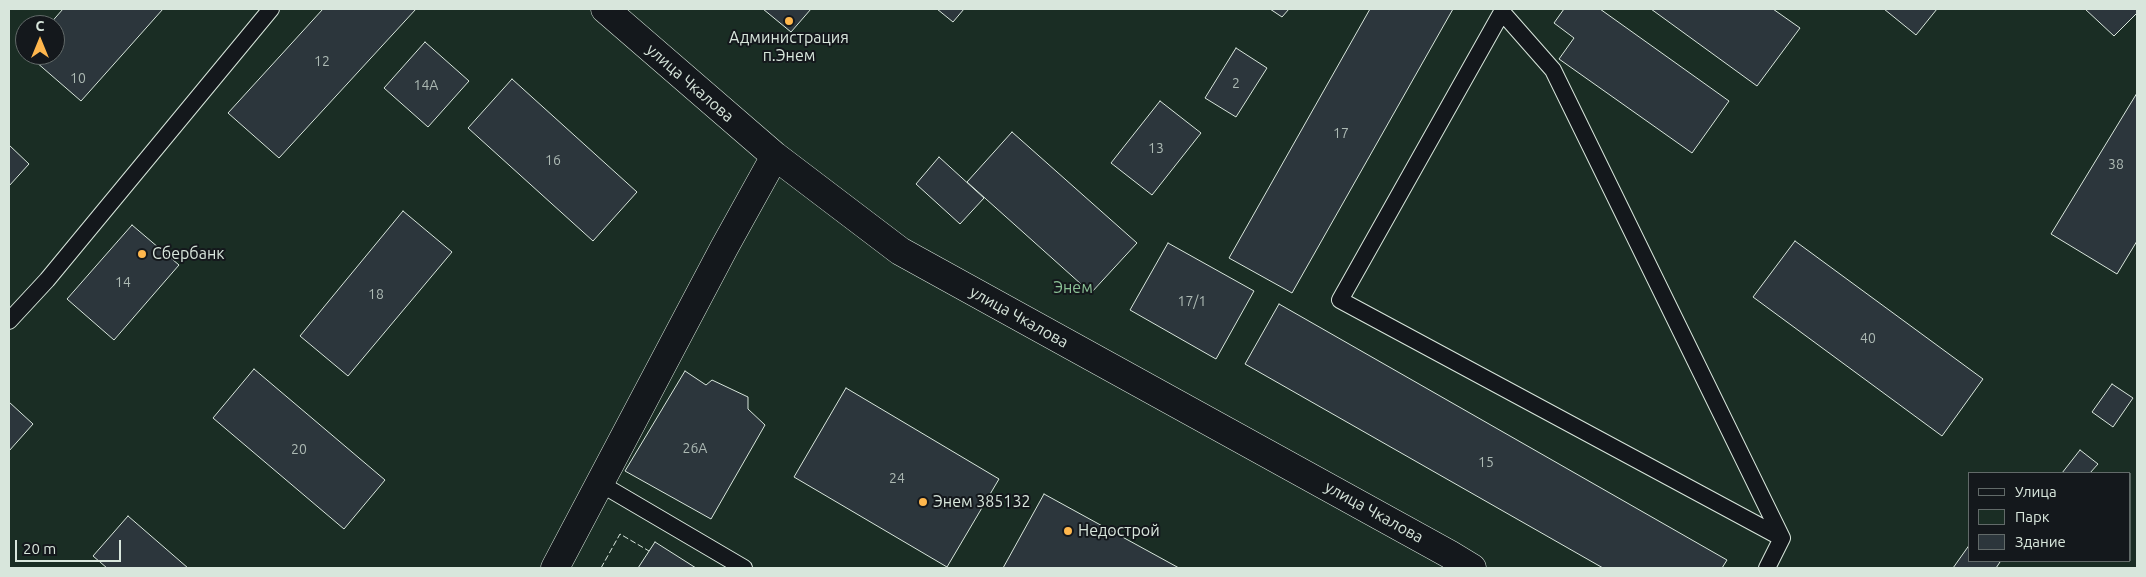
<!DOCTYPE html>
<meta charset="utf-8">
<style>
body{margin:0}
#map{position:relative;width:2146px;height:577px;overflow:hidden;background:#14181c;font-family:Ubuntu,sans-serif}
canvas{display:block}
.frame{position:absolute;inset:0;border:10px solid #d8e6dc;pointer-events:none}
.legend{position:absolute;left:1968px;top:472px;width:162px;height:90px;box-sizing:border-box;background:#14181c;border:1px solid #626a69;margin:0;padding:6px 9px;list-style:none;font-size:15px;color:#d8e6dc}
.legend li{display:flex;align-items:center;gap:10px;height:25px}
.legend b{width:25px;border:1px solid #626a69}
.north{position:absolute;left:15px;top:15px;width:50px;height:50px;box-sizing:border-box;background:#14181c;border:1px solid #626a69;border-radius:50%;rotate:0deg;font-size:14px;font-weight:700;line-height:20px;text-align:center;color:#d8e6dc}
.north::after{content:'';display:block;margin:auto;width:18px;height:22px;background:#ffb74d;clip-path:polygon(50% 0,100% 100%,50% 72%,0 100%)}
.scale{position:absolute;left:15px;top:540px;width:106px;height:22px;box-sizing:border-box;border:2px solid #d8e6dc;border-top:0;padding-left:6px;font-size:15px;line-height:18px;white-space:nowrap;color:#d8e6dc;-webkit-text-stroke:4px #14181c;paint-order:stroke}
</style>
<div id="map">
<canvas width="2146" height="577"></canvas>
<div class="frame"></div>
<ul class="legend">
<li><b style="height:6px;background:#14181c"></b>Улица</li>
<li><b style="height:14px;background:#1a2d24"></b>Парк</li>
<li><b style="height:14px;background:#2c363c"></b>Здание</li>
</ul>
<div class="north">С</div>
<div class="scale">20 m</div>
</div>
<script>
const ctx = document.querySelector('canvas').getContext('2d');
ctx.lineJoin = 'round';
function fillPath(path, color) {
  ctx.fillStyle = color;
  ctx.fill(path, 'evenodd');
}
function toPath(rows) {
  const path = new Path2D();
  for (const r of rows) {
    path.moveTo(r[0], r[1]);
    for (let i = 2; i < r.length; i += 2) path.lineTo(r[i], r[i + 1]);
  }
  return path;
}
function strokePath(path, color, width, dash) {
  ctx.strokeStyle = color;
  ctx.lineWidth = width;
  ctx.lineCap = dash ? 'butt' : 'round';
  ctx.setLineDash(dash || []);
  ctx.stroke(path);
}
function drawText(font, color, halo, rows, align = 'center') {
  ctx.font = font + ' Ubuntu,sans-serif';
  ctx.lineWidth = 4;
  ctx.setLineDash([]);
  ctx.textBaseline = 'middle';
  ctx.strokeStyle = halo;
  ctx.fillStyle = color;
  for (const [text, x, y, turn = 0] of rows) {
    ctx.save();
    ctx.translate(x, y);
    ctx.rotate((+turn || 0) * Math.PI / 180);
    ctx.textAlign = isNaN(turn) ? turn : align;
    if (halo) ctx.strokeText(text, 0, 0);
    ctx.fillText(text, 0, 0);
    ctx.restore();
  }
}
const green = toPath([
 [9,9,2137,9,2137,568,9,568,9,9],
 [25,25,55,25,55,55,25,55,25,25],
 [1970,473,2130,473,2130,561,1970,561,1970,473]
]);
const building = toPath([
 [63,9,163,9,81,101,28,55,55,55,55,25,49,25,63,9],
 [323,9,416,9,279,158,228,113,323,9],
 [763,9,811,9,791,32,763,9],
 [937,9,964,9,953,22,937,9],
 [1270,9,1289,9,1282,17,1270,9],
 [1370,9,1453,9,1292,293,1229,258,1370,9],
 [1564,9,1600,9,1729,101,1692,153,1559,59,1574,38,1554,23,1564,9],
 [1651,9,1773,9,1800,28,1757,86,1651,9],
 [1884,9,1937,9,1916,35,1884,9],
 [2085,9,2137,9,2137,13,2114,36,2085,9],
 [425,42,469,81,428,127,384,88,425,42],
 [1236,48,1267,68,1236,117,1205,98,1236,48],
 [512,79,637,192,593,241,468,128,512,79],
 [2137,93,2137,241,2117,274,2051,234,2137,93],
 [1160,101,1201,133,1152,195,1111,163,1160,101],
 [1012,132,1137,243,1091,293,967,182,1012,132],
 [9,145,29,164,9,186,9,145],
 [939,157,984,198,960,224,916,184,939,157],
 [403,211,452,252,348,376,300,336,403,211],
 [132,225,179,265,114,340,67,299,132,225],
 [1795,241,1983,379,1942,436,1753,297,1795,241],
 [1168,243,1254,291,1216,359,1130,310,1168,243],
 [1279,304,1727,560,1722,568,1603,568,1245,364,1279,304],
 [254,369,385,480,344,529,213,418,254,369],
 [685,371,706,385,712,380,748,397,748,409,765,425,711,519,625,471,685,371],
 [2112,384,2133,398,2113,427,2092,412,2112,384],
 [846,388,999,479,947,567,794,477,846,388],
 [9,402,33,424,9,451,9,402],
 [2080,450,2098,464,2090,473,2062,473,2080,450],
 [1044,494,1179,568,1003,568,1044,494],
 [128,516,188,568,107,568,93,556,128,516],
 [655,542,696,568,638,568,655,542],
 [1970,544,1970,561,1997,561,2000,562,1996,568,1953,568,1970,544]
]);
const service = toPath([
 [1502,12,1553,70,1782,538,1340,300,1502,12],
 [9,321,47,280,271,9],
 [601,484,744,568],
 [1767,568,1782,538]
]);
const minor = toPath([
 [605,9,775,156,900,251,1449,554,1472,568],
 [555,568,724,248,775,156]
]);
const fence = toPath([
 [601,568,620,534,649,551]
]);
const markers = [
 [789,21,5,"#ffb74d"],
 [142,254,5,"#ffb74d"],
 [923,502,5,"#ffb74d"],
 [1068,531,5,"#ffb74d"]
];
const numberNames = [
 ["12",322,61],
 ["10",78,78],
 ["2",1236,83],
 ["14А",426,85],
 ["17",1341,133],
 ["13",1156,148],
 ["16",553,160],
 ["38",2116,164],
 ["14",123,282],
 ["18",376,294],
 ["17/1",1192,301],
 ["40",1868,338],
 ["26А",695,448],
 ["20",299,449],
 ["15",1486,462],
 ["24",897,478]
];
const poiNames = [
 ["Администрация",789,38,"center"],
 ["п.Энем",789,56,"center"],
 ["Сбербанк",152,254],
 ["Энем 385132",933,502],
 ["Недострой",1078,531]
];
const streetNames = [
 ["улица Чкалова",690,83,41],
 ["улица Чкалова",1019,317,29],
 ["улица Чкалова",1374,512,29]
];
const parkNames = [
 ["Энем",1073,288]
];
fillPath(green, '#1a2d24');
strokePath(green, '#939e99', 1);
fillPath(building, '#2c363c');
strokePath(building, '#d8e6dc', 1);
strokePath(service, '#d8e6dc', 18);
strokePath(minor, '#d8e6dc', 29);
strokePath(service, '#14181c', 16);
strokePath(minor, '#14181c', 28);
strokePath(fence, '#d8e6dc', 1, [6, 2.5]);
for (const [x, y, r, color] of markers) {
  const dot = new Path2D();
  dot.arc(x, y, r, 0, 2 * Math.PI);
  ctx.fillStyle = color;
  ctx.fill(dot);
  strokePath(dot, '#14181c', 2);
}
drawText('14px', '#adbab4', null, numberNames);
drawText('16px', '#d8e6dc', '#14181c', poiNames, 'left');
drawText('16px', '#d8e6dc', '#14181c', streetNames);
drawText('16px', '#8ac095', '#14181c', parkNames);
</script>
